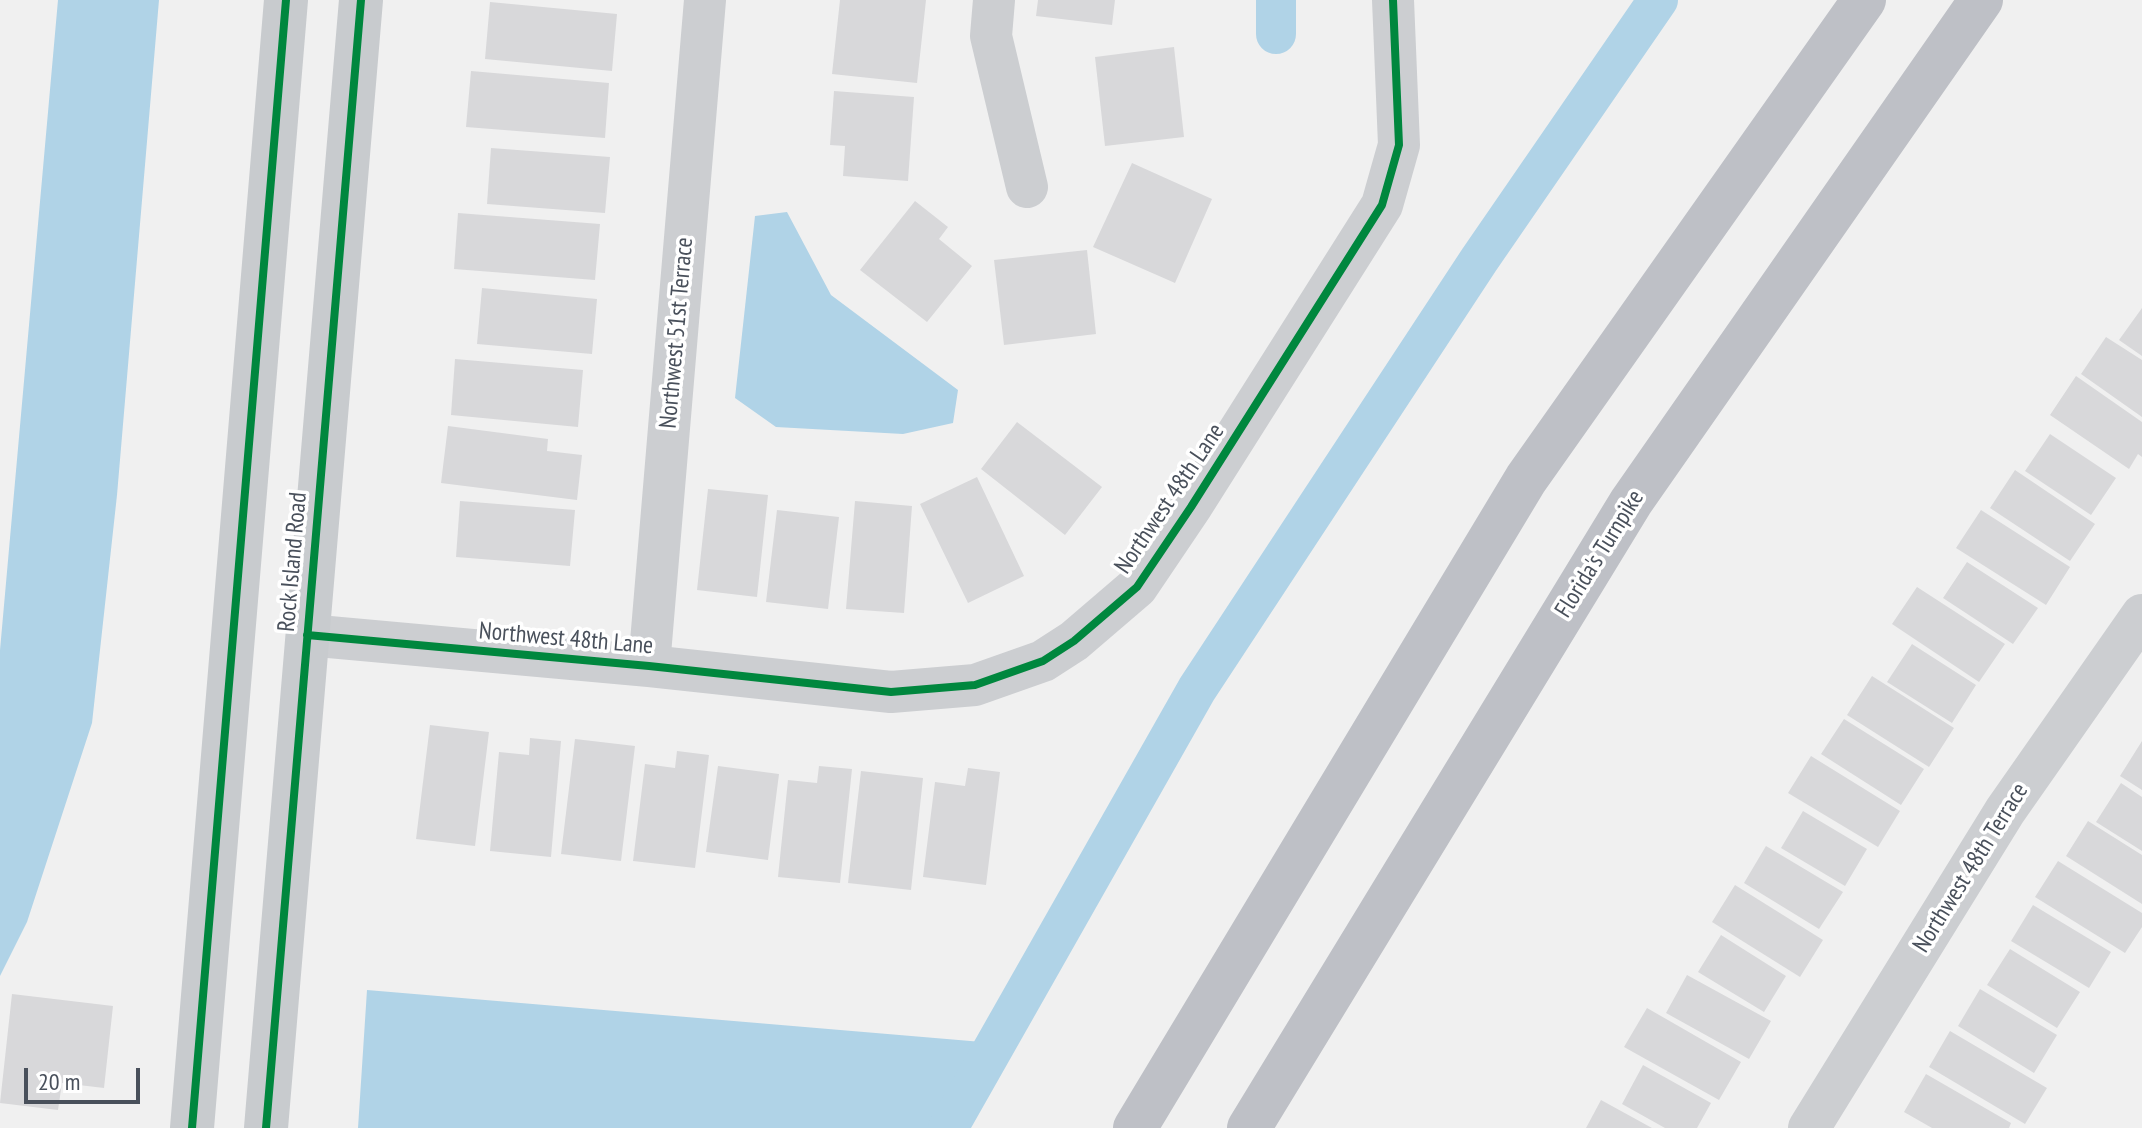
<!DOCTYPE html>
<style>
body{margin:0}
#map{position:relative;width:2142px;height:1128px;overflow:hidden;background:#f0f0f0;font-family:"PT Sans Narrow",sans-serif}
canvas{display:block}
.scale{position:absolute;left:24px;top:1068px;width:116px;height:36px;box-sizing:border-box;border:4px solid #49505b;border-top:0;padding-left:10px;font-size:24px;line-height:28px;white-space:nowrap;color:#49505b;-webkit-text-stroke:6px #fff;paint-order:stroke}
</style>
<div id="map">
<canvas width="2142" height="1128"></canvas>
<div class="scale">20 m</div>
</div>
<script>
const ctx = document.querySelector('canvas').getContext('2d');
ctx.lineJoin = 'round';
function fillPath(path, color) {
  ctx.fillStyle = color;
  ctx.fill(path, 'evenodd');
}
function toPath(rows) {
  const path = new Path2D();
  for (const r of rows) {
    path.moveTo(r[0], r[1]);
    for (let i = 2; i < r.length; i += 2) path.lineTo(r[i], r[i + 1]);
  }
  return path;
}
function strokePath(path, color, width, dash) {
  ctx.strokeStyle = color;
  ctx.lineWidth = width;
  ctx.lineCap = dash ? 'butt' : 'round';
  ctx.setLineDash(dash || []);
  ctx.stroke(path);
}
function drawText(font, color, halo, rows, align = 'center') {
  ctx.font = font + ' "PT Sans Narrow",sans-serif';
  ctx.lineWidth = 7;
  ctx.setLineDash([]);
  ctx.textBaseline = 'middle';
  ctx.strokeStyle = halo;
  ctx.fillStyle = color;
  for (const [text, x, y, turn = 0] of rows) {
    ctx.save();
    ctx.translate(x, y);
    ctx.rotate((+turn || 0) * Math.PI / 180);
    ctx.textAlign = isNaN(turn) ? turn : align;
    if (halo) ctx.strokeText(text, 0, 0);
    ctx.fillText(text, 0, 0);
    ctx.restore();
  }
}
const water = toPath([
 [58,0,159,0,117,495,92,723,27,922,0,976,0,650],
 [1260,0,1294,0,1294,12,1263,43],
 [787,212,831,295,958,390,953,423,903,434,776,427,735,398,755,216],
 [367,990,994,1043,948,1128,358,1128]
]);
const canal = toPath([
 [1276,34,1276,0],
 [948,1128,1197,689,1479,260,1658,0]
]);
const building = toPath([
 [840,0,926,0,917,83,832,74],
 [1038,0,1115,0,1112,25,1036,16],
 [490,2,617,14,612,71,485,59],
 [1174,47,1184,137,1105,146,1095,57],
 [471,71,609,83,605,138,466,127],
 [834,91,914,97,908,181,843,176,845,146,830,145],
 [491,148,610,157,605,213,487,204],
 [1132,163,1212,199,1175,283,1093,247],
 [915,201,948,227,939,239,972,266,927,322,860,270],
 [458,213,600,224,595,280,454,269],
 [1087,250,1096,334,1004,345,994,260],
 [482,288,597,299,592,354,477,344],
 [2142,308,2142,356,2119,340],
 [2106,337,2142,360,2142,417,2081,374],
 [455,359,583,370,578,427,451,415],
 [2076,376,2142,422,2142,457,2138,454,2129,469,2050,415],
 [1017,422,1102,487,1065,535,981,469],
 [448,426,548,439,547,451,582,455,577,500,441,483],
 [2050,434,2116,478,2091,515,2025,471],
 [2015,470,2095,524,2070,561,1990,508],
 [977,477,1024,576,968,603,920,504],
 [708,489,768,495,757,597,697,590],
 [460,501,575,510,570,566,456,557],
 [855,501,912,506,904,613,846,609],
 [777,510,839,517,828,609,766,602],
 [1981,510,2070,567,2046,605,1956,548],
 [1967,562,2038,608,2013,644,1943,598],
 [1917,587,2005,644,1979,682,1892,624],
 [1912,644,1976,685,1952,723,1887,682],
 [1872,676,1954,728,1929,767,1847,715],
 [1844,719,1924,769,1901,805,1821,754],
 [430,725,489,732,475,846,416,839],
 [530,738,561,741,551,857,490,851,499,752,529,755],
 [575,739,635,746,621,861,561,854],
 [2142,741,2142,790,2120,776],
 [677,751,709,755,695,868,633,861,645,764,675,768],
 [1811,756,1900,811,1878,847,1788,793],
 [718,766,779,774,768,860,706,852],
 [819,766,852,769,840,883,778,877,788,780,817,783],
 [968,768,1000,772,986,885,923,877,935,782,965,786],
 [861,771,923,778,911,890,848,883],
 [2121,783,2142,797,2142,851,2096,822],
 [1803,811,1867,849,1845,886,1781,848],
 [2088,821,2142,855,2142,904,2066,856],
 [1766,846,1843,892,1819,929,1744,883],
 [2058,861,2142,913,2142,927,2125,953,2035,897],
 [1735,885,1823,940,1800,977,1712,922],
 [2033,905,2111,952,2089,988,2011,941],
 [1721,935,1786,976,1764,1012,1698,972],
 [2010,949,2080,992,2057,1028,1987,985],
 [1687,975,1771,1021,1749,1059,1666,1013],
 [1980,989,2057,1035,2034,1073,1958,1026],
 [12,994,113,1006,104,1088,62,1083,58,1110,0,1103],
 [1647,1008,1741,1062,1719,1100,1624,1047],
 [1950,1031,2047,1088,2025,1124,1929,1067],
 [1643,1065,1711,1103,1697,1128,1665,1128,1622,1104],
 [1926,1074,2011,1123,2009,1128,1932,1128,1904,1112],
 [1601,1100,1652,1128,1586,1128]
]);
const minor = toPath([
 [994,0,991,36,1027,187],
 [307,635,649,666,891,692,975,685,1043,661,1074,641,1137,587,1191,507,1382,205,1399,145,1393,0],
 [649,666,705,0],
 [1809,1128,2005,811,2142,615]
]);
const major = toPath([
 [192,1128,286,0],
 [266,1128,361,0]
]);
const highway = toPath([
 [1135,1128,1526,479,1864,0],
 [1249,1128,1631,502,1981,0]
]);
const cycleway = toPath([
 [307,635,649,666,891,692,975,685,1043,661,1074,641,1137,587,1191,507,1382,205,1399,145,1393,0],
 [192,1128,286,0],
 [266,1128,361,0]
]);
const streetNames = [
 ["Northwest 51st Terrace",677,333,-85],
 ["Northwest 48th Lane",1170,499,-56],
 ["Florida's Turnpike",1600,554,-58],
 ["Rock Island Road",293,562,-85],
 ["Northwest 48th Lane",566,639,5],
 ["Northwest 48th Terrace",1971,868,-58]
];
fillPath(water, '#b0d3e7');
strokePath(canal, '#b0d3e7', 40);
fillPath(building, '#d8d8da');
strokePath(minor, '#ccced1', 42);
strokePath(major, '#c8cbce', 44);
strokePath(highway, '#bec0c6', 44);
strokePath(cycleway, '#00873e', 8);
drawText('24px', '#49505b', '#fff', streetNames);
</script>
